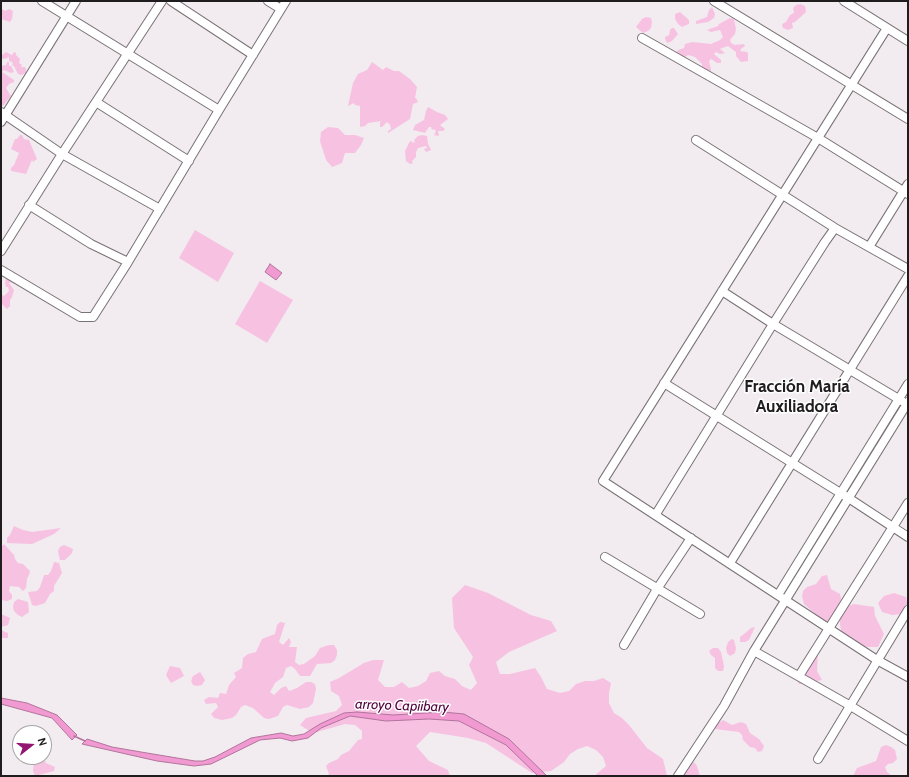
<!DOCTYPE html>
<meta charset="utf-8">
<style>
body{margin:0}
#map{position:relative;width:909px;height:777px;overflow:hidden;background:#f2ebef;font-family:Cabin,sans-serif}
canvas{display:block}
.frame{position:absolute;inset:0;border:2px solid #201d1f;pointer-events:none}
.north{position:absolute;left:12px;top:725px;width:40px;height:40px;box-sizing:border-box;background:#fff;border:1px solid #a6a5a5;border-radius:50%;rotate:73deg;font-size:11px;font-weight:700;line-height:16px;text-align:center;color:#201d1f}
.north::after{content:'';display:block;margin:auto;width:14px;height:18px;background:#931772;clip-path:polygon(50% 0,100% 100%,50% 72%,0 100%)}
</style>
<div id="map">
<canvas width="909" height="777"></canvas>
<div class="frame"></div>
<div class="north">N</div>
</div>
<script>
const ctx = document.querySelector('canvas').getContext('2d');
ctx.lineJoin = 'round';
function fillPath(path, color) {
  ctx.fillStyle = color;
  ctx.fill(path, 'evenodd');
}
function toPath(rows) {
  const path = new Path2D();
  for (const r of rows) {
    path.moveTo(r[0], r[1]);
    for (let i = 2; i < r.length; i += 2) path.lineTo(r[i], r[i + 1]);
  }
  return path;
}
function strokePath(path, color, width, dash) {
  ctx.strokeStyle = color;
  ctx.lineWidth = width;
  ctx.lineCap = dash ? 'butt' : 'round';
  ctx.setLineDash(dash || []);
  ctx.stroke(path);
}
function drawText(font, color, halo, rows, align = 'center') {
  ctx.font = font + ' Cabin,sans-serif';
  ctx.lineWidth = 3;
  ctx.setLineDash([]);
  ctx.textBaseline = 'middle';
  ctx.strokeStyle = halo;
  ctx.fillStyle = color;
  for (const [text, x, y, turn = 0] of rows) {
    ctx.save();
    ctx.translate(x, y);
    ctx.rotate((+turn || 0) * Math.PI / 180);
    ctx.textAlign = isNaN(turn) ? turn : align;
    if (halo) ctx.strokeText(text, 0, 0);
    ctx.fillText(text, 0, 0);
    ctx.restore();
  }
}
const green = toPath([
 [800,4,805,6,806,12,795,22,792,23,793,28,788,30,783,28,782,24,786,22,790,15,794,13,793,8,796,5],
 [712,7,715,14,714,18,708,22,696,24,696,21,707,17,709,10],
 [2,9,5,11,9,9,13,11,12,19,10,22,1,19],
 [680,12,689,20,689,24,682,27,678,24,675,19,675,14],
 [646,17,651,18,652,22,651,28,648,31,643,33,636,27,642,19],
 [730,18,734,19,736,29,735,34,730,40,731,43,735,45,744,44,745,46,741,49,740,51,747,52,748,54,748,61,741,62,736,56,736,52,728,46,725,47,720,49,725,53,720,54,716,52,714,54,721,60,721,63,717,63,711,59,709,61,711,69,711,71,708,72,702,68,702,64,695,57,688,55,682,59,675,54,678,50,684,48,685,44,692,42,711,44,720,40,723,37,720,30,711,32,707,30,718,26,719,24],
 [672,28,674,28,678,34,672,41,667,43,665,39,665,37,669,35,670,30],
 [6,52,12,55,14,52,16,53,16,55,20,59,19,63,22,65,21,67,25,67,26,69,26,73,21,75,18,74,14,66,12,66,13,64,12,62,9,61,9,57,4,59,1,58,2,55],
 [7,62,9,62,9,66,11,66,14,72,11,73,4,70,2,72,14,80,14,82,9,84,6,88,11,96,3,106,1,104,1,66,6,65],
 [372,62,383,70,386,67,394,71,399,71,410,79,417,87,415,98,416,98,418,102,413,104,410,119,388,133,388,131,391,129,390,125,387,122,382,127,380,127,380,122,382,121,368,123,365,126,360,127,360,106,355,105,354,103,348,106,353,83,358,74,367,70],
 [428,107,437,112,445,115,448,119,440,125,445,129,443,131,438,131,439,136,434,135,436,131,434,129,432,130,431,127,429,127,425,133,413,130,415,125,424,120,426,111],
 [328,127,338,128,345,135,355,135,364,138,361,145,355,153,345,153,342,163,332,167,326,160,320,141,321,132],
 [20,135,22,135,24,139,29,140,37,159,33,162,32,160,26,174,11,171,11,168,14,165,19,153,11,149,15,139,17,139],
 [422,135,427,136,428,144,431,150,426,152,424,149,427,148,426,146,418,148,416,152,416,157,412,161,413,163,410,164,406,161,405,151,410,141,415,143,414,140,418,136],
 [195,230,234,253,218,282,179,258],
 [7,275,16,282,14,284,11,282,9,283,14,290,12,297,10,300,10,306,7,309,1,303,1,290,2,290,2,295,4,296,9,291,8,287,6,287,5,283],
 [260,281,293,300,267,343,235,324],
 [14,526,23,530,32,532,61,528,54,534,32,544,7,543,7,538,10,535],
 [4,544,14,555,15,559,18,563,23,564,30,571,29,575,27,579,26,588,23,591,19,587,10,586,9,591,12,595,12,599,7,601,1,600,1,547],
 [64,545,73,549,72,553,65,560,60,560,58,551,60,547],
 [54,562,59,563,62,573,54,586,54,591,50,594,45,603,36,606,32,605,28,592,37,591,40,587,44,575,48,575,51,571],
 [827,575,831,589,840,594,841,599,835,613,826,626,819,617,804,604,802,596,803,591,807,587,816,584,822,576],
 [465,585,488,593,531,615,551,621,557,631,509,652,496,662,500,674,510,674,535,668,541,677,547,689,560,693,569,691,576,684,585,681,594,681,603,678,611,683,609,693,609,703,614,713,622,718,629,725,647,748,663,759,667,776,594,776,606,766,603,757,596,750,587,746,578,749,570,754,564,762,551,771,532,773,486,743,468,738,430,732,416,746,429,761,448,770,450,776,327,776,329,774,326,766,329,763,338,759,341,755,349,751,358,740,362,739,362,731,355,725,345,724,317,732,308,730,300,725,306,718,336,711,342,705,339,696,331,691,330,682,339,678,364,663,373,660,384,660,378,680,385,687,394,687,402,682,409,688,418,686,426,681,430,673,439,671,445,676,455,679,462,686,471,690,477,683,469,665,473,657,454,628,452,598],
 [894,593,906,597,908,606,902,614,892,615,882,612,878,603,884,596],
 [18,599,28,602,29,612,22,617,18,615,14,611,13,607,14,602],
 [854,604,874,607,875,616,884,634,878,647,868,647,858,645,842,634,840,625,840,616,845,607],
 [1,614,10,618,8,625,1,627,3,631,8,633,8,638,1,638],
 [280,622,285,623,279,642,283,645,289,638,291,642,289,647,297,647,295,662,299,665,304,664,315,656,320,648,329,645,334,645,337,650,337,655,335,660,331,663,317,664,310,676,300,676,295,669,291,666,286,668,283,677,275,683,270,692,274,695,281,688,286,686,289,691,297,688,306,682,311,682,315,684,316,689,313,703,309,707,300,709,287,705,283,707,278,716,269,719,264,718,253,708,245,705,241,707,236,715,232,718,222,720,214,718,211,714,218,707,216,703,206,704,204,700,209,697,218,698,220,693,226,694,229,685,236,677,234,673,242,668,243,658,248,654,256,652,262,639,275,634,277,625],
 [755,627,749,640,745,642,740,642,740,637,744,634,751,628],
 [732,639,734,640,736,648,735,653,730,656,727,653,726,648,728,642],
 [713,648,718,648,721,652,724,666,723,671,718,671,715,668,715,658,711,655,709,651],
 [813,648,818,650,817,671,822,680,803,684,799,684,797,680,798,671,800,667,805,664,809,651],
 [170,666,180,668,184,676,171,683,166,675],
 [200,672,205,680,202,685,197,686,193,685,191,681,193,676],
 [723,720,732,725,741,722,746,724,750,733,759,739,764,746,762,751,758,752,755,748,750,747,743,740,742,735,739,732,715,729,715,725],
 [886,745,891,747,895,750,897,759,893,763,888,764,885,767,887,772,891,775,897,776,853,776,857,768,876,761,881,747],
 [37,757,44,759,46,763,55,767,54,771,35,776,33,771,34,760],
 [694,762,697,766,700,776,682,776,688,770,690,765]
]);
const water = toPath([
 [270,264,282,273,276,280,265,272,270,264],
 [1,698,27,703,57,715,77,735,72,740,52,718,1,704,1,698],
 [357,712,393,715,443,712,464,714,509,739,547,776,538,776,506,745,459,721,429,719,386,721,350,716,321,728,308,738,292,741,280,738,260,740,211,764,194,766,157,761,82,744,87,739,112,747,141,752,195,761,203,761,215,757,251,738,281,733,293,736,304,734,320,724,344,713,357,712]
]);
const stream = toPath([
 [74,736,85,741]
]);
const minor = toPath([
 [42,1,219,110],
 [171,1,253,55],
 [268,1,281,9],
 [714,1,908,119],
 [844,1,908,41],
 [887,28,603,481,877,660,908,677],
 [642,38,818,138,908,194],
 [96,102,189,161],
 [1,112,62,154,160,209],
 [1,122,76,1],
 [696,140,835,228,908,269],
 [29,205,91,244,128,262],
 [869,247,908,184],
 [1,251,62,154,162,1],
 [1,270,80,317,93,317,128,262,219,110,286,1],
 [722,291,773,324,902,401],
 [664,383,850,499,908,537],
 [656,514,773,324,825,242,835,228],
 [605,557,700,614],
 [730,563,908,276],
 [778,595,908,384],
 [624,645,657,589,691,538],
 [754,651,849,705,908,741],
 [799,676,908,503],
 [818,759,908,610],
 [678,776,724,706,754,651,908,402]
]);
const waterNames = [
 ["arroyo Capiibary",402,706,2]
];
const districtNames = [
 ["Fracción María",797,387],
 ["Auxiliadora",797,407]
];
fillPath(green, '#f7c2e2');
fillPath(water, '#f199d1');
strokePath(water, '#b2749c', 1);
strokePath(stream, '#b2749c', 1.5);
strokePath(minor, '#797276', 10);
strokePath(minor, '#fff', 8);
drawText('italic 14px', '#51033d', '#fff', waterNames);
drawText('bold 17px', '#201d1f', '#fff', districtNames);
</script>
